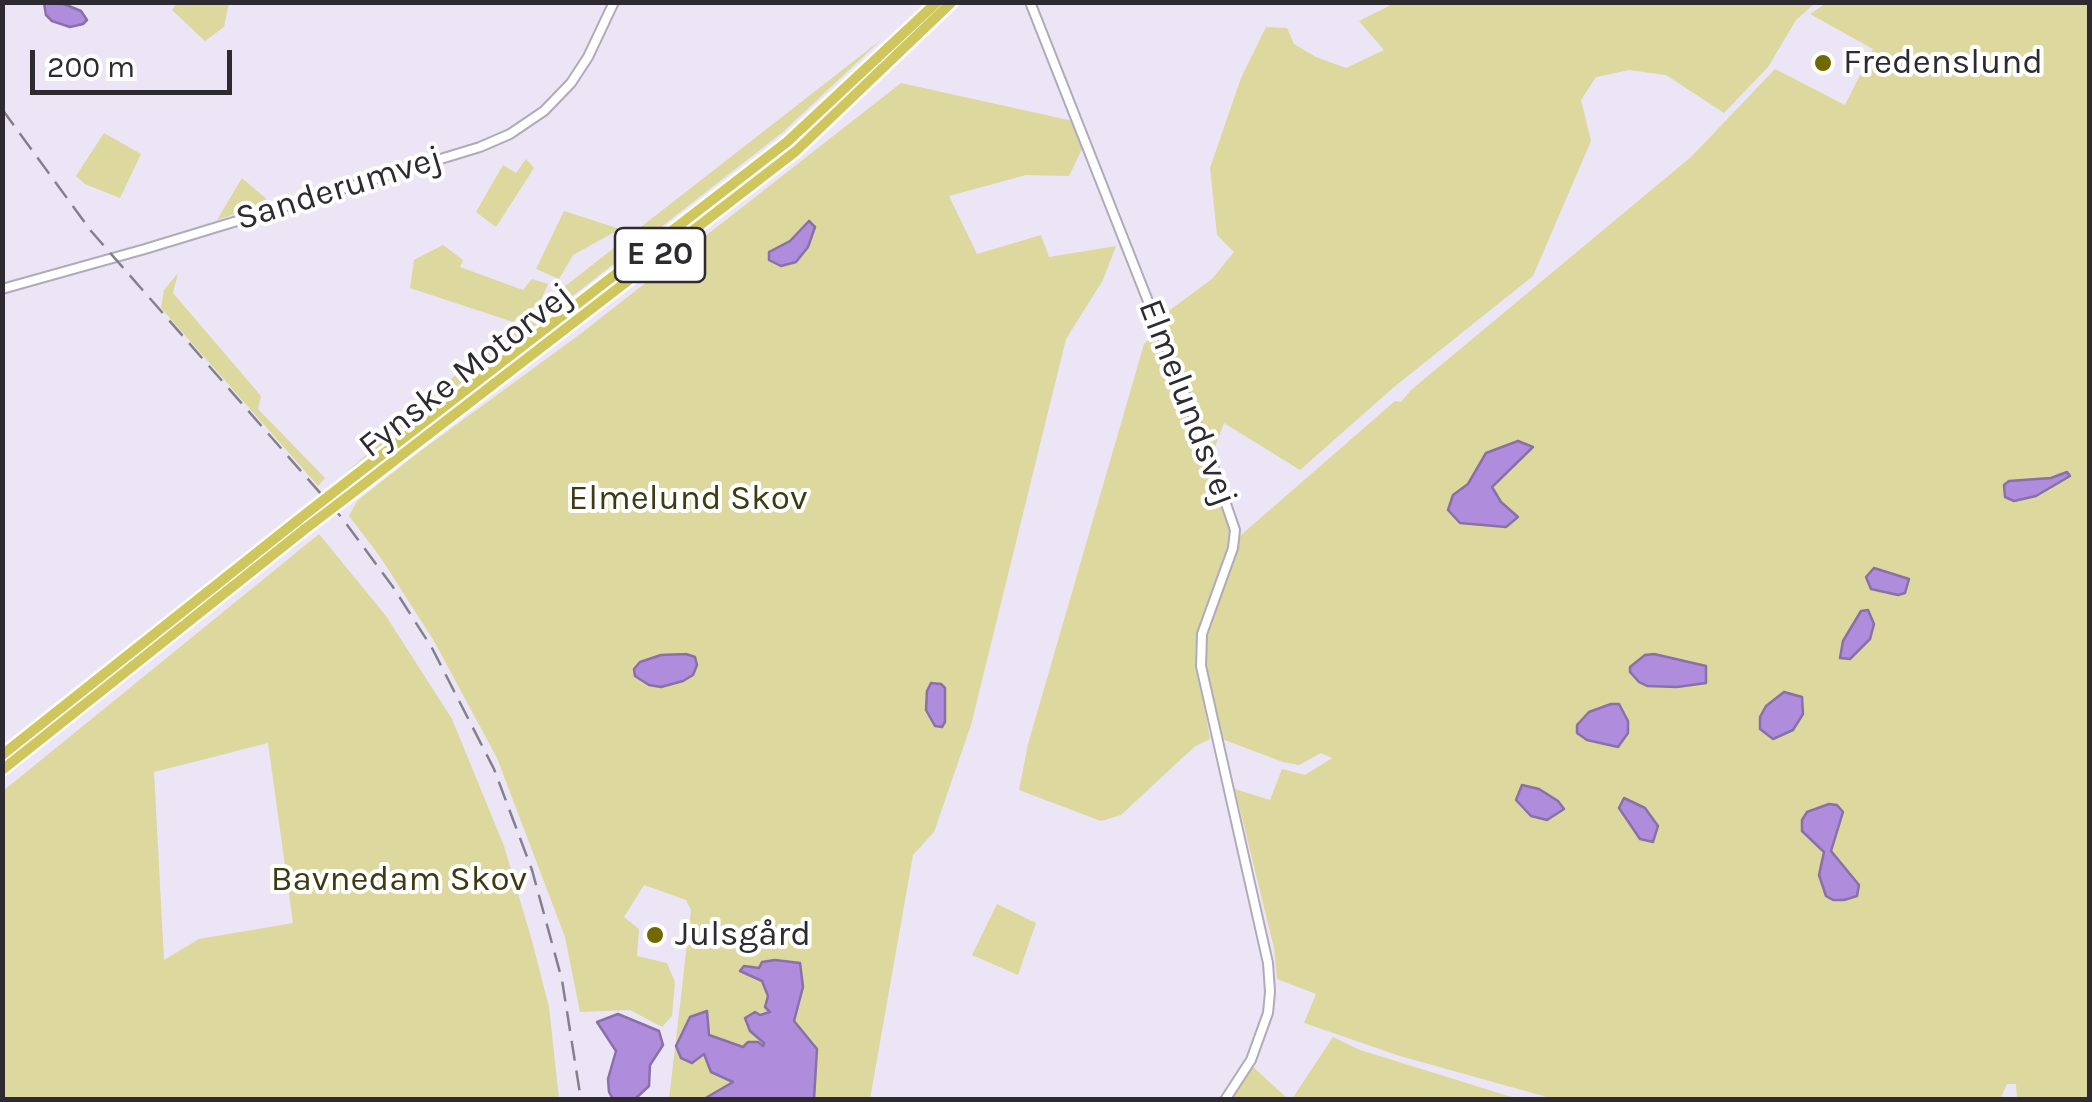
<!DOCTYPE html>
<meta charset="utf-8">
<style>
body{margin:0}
#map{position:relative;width:2092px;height:1102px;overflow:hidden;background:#ebe5f6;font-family:Karla,sans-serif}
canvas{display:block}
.frame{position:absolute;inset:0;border:5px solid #2d2b31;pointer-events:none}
.scale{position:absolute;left:30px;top:50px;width:202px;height:45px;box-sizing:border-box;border:5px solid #2d2b31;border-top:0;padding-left:12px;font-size:30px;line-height:35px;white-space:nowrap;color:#2d2b31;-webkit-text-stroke:8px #fff;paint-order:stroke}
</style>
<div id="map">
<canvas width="2092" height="1102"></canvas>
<div class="frame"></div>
<div class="scale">200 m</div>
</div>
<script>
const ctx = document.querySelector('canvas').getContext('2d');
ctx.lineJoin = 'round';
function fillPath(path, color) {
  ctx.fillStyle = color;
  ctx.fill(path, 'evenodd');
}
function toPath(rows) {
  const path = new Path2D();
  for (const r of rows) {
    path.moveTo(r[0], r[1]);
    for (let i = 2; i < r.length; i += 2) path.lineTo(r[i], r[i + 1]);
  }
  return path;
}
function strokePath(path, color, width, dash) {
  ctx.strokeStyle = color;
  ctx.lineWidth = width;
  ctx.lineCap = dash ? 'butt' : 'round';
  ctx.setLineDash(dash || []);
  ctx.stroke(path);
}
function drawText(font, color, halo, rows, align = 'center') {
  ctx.font = font + ' Karla,sans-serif';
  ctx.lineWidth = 8;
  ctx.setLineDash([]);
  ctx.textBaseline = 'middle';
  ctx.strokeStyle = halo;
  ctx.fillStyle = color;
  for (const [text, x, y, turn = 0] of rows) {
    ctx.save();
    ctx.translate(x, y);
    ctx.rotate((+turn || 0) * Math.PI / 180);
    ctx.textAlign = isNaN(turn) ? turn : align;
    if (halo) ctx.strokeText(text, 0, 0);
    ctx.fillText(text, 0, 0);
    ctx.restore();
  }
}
const green = toPath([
 [1828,2,2089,3,2089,1099,2017,1099,2016,1084,2007,1084,2000,1100,1554,1099,1400,1056,1304,1023,1316,994,1277,979,1274,948,1235,789,1270,800,1282,769,1305,775,1332,758,1321,753,1299,765,1283,762,1222,739,1204,659,1206,640,1241,535,1395,401,1401,402,1411,390,1691,157,1775,69,1845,105,1873,49,1810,14],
 [177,3,229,3,224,27,205,41,172,10],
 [1388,3,1815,3,1796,20,1768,67,1724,113,1666,75,1629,70,1596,77,1581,100,1591,141,1533,276,1394,387,1300,470,1224,423,1213,452,1159,318,1212,279,1234,252,1217,235,1210,168,1241,78,1266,27,1287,28,1294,44,1316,57,1346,68,1384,50,1359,21,1389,6],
 [882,39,783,132,348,471,487,347],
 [901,83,1073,121,1082,149,1069,176,1026,175,949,196,977,254,1041,235,1049,257,1116,246,1103,280,1066,339,971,725,934,832,913,855,870,1099,814,1099,815,1044,794,1021,801,1000,800,963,775,960,762,962,757,978,762,981,768,996,765,1007,771,1011,748,1015,745,1018,750,1031,764,1043,763,1046,758,1042,748,1042,743,1047,713,1036,692,1063,704,1055,711,1072,729,1079,733,1082,731,1086,704,1099,669,1099,691,910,686,900,644,885,624,917,639,929,637,956,667,963,675,982,672,1016,662,1027,630,1010,580,1012,565,937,497,758,434,641,381,558,349,516,357,501,419,452,579,335],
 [104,133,141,154,120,198,85,184,76,176],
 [526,159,534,168,496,227,476,212,503,165,516,173],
 [242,178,270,202,217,220],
 [564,211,620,229,573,255,559,279,536,269],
 [443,245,463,260,460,267,523,290,532,279,548,284,540,302,513,322,410,288,414,260],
 [178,273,173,293,261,396,258,409,325,478,318,486,161,308,164,290],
 [1153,335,1189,423,1201,445,1230,528,1229,541,1197,637,1195,654,1210,739,1194,747,1121,815,1101,821,1019,790,1028,744,1144,344],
 [319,534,386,616,452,719,504,846,532,941,549,1007,559,1099,3,1099,3,791],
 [268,743,293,923,199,939,164,960,154,772],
 [997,904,1036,923,1018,975,972,955],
 [1333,1037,1360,1050,1518,1099,1292,1099],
 [1251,1065,1288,1099,1230,1100]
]);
const water = toPath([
 [44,3,64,4,81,11,87,20,83,24,70,27,52,21,46,15,44,3],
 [809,221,815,227,808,247,796,262,781,266,769,260,769,252,790,241,809,221],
 [1518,441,1533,447,1492,487,1501,502,1518,517,1506,527,1460,523,1448,510,1453,495,1468,484,1486,453,1518,441],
 [2067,472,2070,476,2036,496,2014,501,2005,497,2004,485,2009,481,2051,478,2067,472],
 [1874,568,1909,579,1905,593,1898,595,1871,589,1866,577,1874,568],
 [1868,610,1874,624,1870,639,1850,659,1840,658,1843,641,1861,611,1868,610],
 [686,654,695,657,697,665,693,675,683,681,661,687,649,685,635,676,634,669,640,662,661,655,686,654],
 [1654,654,1706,666,1706,683,1677,687,1647,686,1639,682,1630,672,1630,667,1645,655,1654,654],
 [931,683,941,684,945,688,945,722,942,727,935,726,926,710,927,691,931,683],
 [1784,692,1802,697,1803,714,1793,730,1773,739,1760,729,1760,717,1766,706,1784,692],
 [1611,704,1619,704,1628,721,1628,733,1618,747,1587,740,1577,733,1577,725,1589,712,1611,704],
 [1522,785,1539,789,1558,801,1564,809,1547,820,1531,816,1516,800,1522,785],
 [1624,798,1645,808,1658,826,1653,842,1640,839,1619,808,1624,798],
 [1829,804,1837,805,1843,812,1831,851,1859,885,1857,896,1844,900,1833,900,1826,896,1819,875,1824,852,1802,831,1802,820,1807,812,1829,804],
 [775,960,800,963,803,987,794,1021,817,1049,814,1099,704,1099,733,1082,711,1072,704,1054,692,1063,681,1058,676,1046,690,1017,707,1011,709,1035,743,1047,748,1042,758,1042,763,1046,764,1043,750,1031,745,1018,755,1012,760,1015,770,1012,765,1007,768,996,762,981,740,971,744,966,759,968,762,962,775,960],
 [618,1014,659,1031,663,1045,650,1065,649,1086,635,1099,613,1099,609,1092,608,1079,616,1051,597,1022,618,1014]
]);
const tertiary = toPath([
 [1030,2,1213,466,1235,530,1233,548,1202,634,1201,666,1268,963,1270,992,1268,1013,1251,1060,1225,1100],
 [2,289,145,249,480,147,510,134,544,111,571,83,588,57,614,2]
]);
const motorway = toPath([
 [348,481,787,142,937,2],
 [355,491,796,151,952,2],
 [2,755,298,520],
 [2,770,305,529]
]);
const rail = toPath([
 [2,109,91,231,342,518,393,587,432,648,494,769,532,870,562,980,581,1100]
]);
const motorwayBridge = toPath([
 [298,520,348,481],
 [305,529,355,491]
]);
const markers = [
 [1823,63,10,"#706800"],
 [655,935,10,"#706800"]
];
const shields = [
 [660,255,90]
];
const shieldNames = [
 ["E 20",660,255]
];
const poiNames = [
 ["Fredenslund",1843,63],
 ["Julsgård",675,935]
];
const streetNames = [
 ["Sanderumvej",339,189,-17],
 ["Fynske Motorvej",466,371,-38],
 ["Elmelundsvej",1187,403,69]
];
const parkNames = [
 ["Elmelund Skov",688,499],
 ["Bavnedam Skov",399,880]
];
fillPath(green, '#dcd89e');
fillPath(water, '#b08ddc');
strokePath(water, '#8970a9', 2.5);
strokePath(tertiary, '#b0aab9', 12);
strokePath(motorway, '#fff', 15);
strokePath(tertiary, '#fff', 8);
strokePath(motorway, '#cfc75d', 10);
strokePath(rail, '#84808b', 2.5, [20, 10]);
strokePath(motorwayBridge, '#fff', 15, []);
strokePath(motorwayBridge, '#cfc75d', 10);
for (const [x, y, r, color] of markers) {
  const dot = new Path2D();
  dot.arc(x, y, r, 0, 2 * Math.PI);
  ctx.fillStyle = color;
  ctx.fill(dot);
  strokePath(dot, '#fff', 4);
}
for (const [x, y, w] of shields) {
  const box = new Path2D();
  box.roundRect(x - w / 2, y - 27, w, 54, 8);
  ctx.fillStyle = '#fff';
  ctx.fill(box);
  strokePath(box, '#2d2b31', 2.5);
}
drawText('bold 32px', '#2d2b31', null, shieldNames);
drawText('35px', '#2d2b31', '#fff', poiNames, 'left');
drawText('35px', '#2d2b31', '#fff', streetNames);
drawText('35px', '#3e3b12', '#fff', parkNames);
</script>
